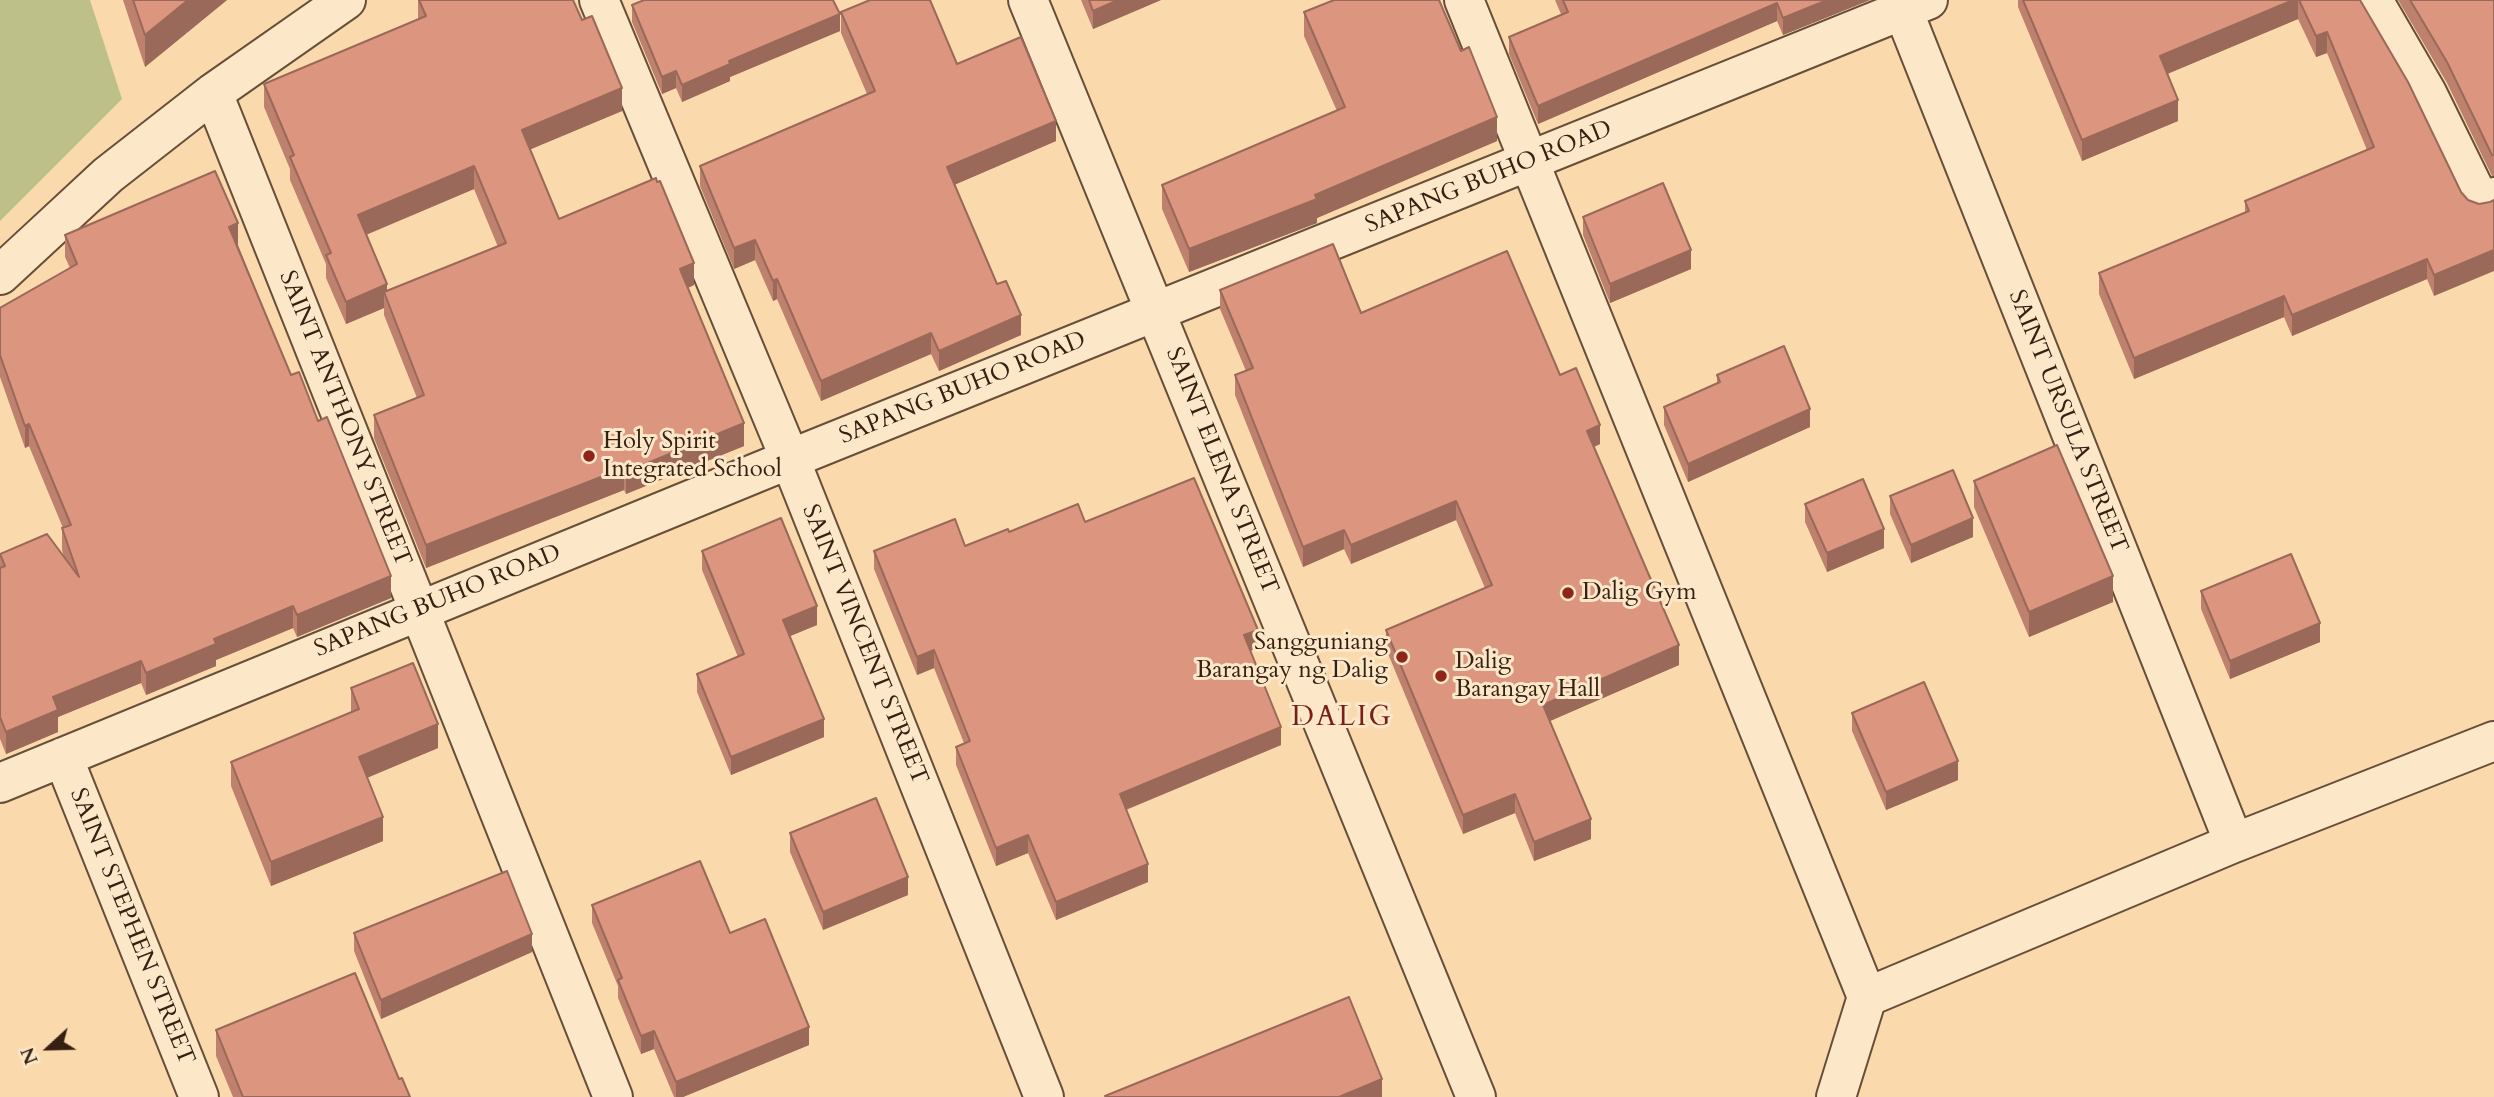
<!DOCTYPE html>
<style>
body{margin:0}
#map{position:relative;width:2494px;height:1097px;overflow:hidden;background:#fadaac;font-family:Cardo,serif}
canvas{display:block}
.north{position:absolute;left:14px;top:1013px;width:70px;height:70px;-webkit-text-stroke:5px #fce7c9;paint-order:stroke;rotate:248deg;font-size:19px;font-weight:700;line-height:28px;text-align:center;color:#352012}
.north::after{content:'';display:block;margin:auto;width:24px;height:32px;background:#352012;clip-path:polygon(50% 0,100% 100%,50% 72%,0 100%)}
</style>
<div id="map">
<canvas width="2494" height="1097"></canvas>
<div class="north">N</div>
</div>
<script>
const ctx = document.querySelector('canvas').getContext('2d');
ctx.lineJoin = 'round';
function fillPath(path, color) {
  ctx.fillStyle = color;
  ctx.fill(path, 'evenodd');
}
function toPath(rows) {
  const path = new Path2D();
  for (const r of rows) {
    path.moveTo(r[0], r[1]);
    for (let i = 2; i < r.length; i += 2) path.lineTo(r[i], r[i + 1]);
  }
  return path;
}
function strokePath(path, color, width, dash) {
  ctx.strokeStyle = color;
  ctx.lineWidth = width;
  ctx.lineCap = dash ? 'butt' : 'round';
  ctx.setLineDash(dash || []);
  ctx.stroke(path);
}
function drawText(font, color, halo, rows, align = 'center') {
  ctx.font = font + ' Cardo,serif';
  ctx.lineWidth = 6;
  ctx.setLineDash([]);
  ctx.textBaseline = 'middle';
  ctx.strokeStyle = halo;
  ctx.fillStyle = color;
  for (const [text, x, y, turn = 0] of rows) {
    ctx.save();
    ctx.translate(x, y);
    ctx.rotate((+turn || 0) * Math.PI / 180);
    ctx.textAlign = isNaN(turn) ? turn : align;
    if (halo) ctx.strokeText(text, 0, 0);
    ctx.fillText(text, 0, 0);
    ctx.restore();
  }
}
const green = toPath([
 [0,0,90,0,122,99,0,221]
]);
const minor = toPath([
 [599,0,790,459,1044,1097],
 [1028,0,1476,1097],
 [1464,0,1867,997],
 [1899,0,2234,843],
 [2373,0,2427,93,2481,203,2494,197],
 [213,93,613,1097],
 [0,275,108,175,213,93,346,0],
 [63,757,199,1097],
 [0,783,790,459,1928,0],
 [1836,1097,1867,997,2234,843,2494,741]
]);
const wall = toPath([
 [123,0,227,0,145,67],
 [418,0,573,0,622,111,530,149,559,219,694,285,688,288,744,446,626,494,624,490,426,568,374,438,374,415,417,398,384,315,384,308,346,324,326,278,326,264,290,180,290,169,264,107,264,84,418,20],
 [474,189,498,247,387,291,366,235],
 [1081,0,1161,0,1093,29],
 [1555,0,1870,0,1783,35,1777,21,1538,124,1509,54,1509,37,1561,14],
 [2018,0,2360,0,2461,192,2434,296,2427,279,2292,336,2284,317,2134,379,2099,294,2099,273,2245,212,2245,201,2367,150,2327,53,2316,57,2298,19,2167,74,2178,121,2082,161,2018,7],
 [2398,0,2494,0,2494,176,2492,176,2447,83],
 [632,5,840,31,730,77,730,81,682,102,676,88,662,94,632,22],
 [841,12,957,64,1056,141,954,185,997,284,1021,335,939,371,931,354,821,401,777,299,773,301,755,260,734,269,700,186,700,166,867,94,841,33],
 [1304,12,1497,141,1317,218,1317,223,1189,272,1162,209,1162,185,1337,111,1304,36],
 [1583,217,1691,269,1610,303,1583,235],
 [65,235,238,245,291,375,391,598,297,637,293,628,216,660,216,666,146,695,141,683,58,717,58,732,6,754,0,739,0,554,64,557,62,550,62,528,63,528,29,446,25,448,0,377,0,308,70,268,65,257],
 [1220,290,1361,313,1560,375,1600,444,1594,447,1679,665,1550,721,1591,839,1534,861,1515,813,1463,834,1386,649,1386,630,1485,588,1456,520,1351,564,1344,549,1303,567,1235,395,1235,375,1246,371,1220,309],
 [1717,375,1810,427,1688,482,1664,425,1664,407,1717,383],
 [1974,481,2113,602,2029,637,1974,507],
 [1890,496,1973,537,1911,563,1890,514],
 [1805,504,1884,548,1827,572,1805,522],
 [1085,522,1258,648,1250,651,1281,745,1126,810,1148,882,1056,920,1028,853,996,866,956,765,956,747,964,743,934,668,917,675,874,569,874,551,965,546,1009,532],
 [702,551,817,625,790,636,824,737,731,775,697,692,697,674,738,657,702,570],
 [2201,591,2320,642,2230,679,2201,609],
 [351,688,438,748,367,778,383,841,271,886,231,786,231,762,351,712],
 [1852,713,1958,780,1886,810,1852,731],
 [790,833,908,895,823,930,790,852],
 [592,905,730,933,809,1045,683,1097,674,1097,654,1049,641,1054,618,998,618,986,592,923],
 [354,933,532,952,381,1019,354,951],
 [216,1030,399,1079,410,1097,233,1097,216,1056]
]);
const shadedWall = toPath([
 [188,0,227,0,145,67,145,35],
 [1118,0,1161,0,1093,29,1093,11],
 [1827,0,1870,0,1783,35,1783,18],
 [2293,0,2298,0,2298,19,2160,77,2160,56],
 [1777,3,1777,21,1538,124,1538,106],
 [840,14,840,31,730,77,730,81,682,102,682,85,729,61],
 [2327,32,2327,53,2316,57,2316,36],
 [676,71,676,88,662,94,662,77],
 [622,88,622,111,522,153,522,130],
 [2178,100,2178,121,2082,161,2082,140],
 [1497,117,1497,141,1317,218,1317,223,1189,272,1189,249],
 [1056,121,1056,141,947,188,947,167],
 [474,166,474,189,358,238,358,215],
 [238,223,238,245,229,248,229,227],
 [755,240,755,260,734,269,734,248],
 [1691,250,1691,269,1610,303,1610,284],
 [2494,250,2494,271,2434,296,2434,275],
 [2427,259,2427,279,2292,336,2292,315],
 [694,263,694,285,680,291,680,269],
 [777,279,777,299,773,301,773,281],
 [387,284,387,299,384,292,384,308,346,324,346,302],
 [2284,296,2284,317,2134,379,2134,358],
 [1021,315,1021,335,939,371,939,351],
 [931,333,931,354,821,401,821,381],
 [1810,409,1810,427,1688,482,1688,464],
 [744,423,744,446,626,494,626,472],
 [29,424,29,446,25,448,25,426],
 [1600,425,1600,444,1587,450,1587,431],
 [624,468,624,490,426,568,426,545],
 [1456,501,1456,520,1351,564,1351,545],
 [1973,518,1973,537,1911,563,1911,545],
 [1884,529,1884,548,1827,572,1827,553],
 [1344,530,1344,549,1303,567,1303,547],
 [391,576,391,598,297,637,297,615],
 [2113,576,2113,602,2029,637,2029,612],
 [293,606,293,628,216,660,216,666,146,695,146,673,214,639],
 [817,606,817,625,783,639,783,620],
 [2320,623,2320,642,2230,679,2230,661],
 [1258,630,1258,648,1244,653,1244,635],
 [1679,645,1679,665,1543,724,1543,705],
 [934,650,934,668,917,675,917,657],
 [141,661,141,683,58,717,58,732,6,754,6,732,53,697],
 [824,719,824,737,731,775,731,757],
 [438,724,438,748,359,781,359,757],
 [1281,727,1281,745,1120,812,1120,794],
 [1958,761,1958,780,1886,810,1886,792],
 [1515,794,1515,813,1463,834,1463,815],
 [383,817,383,841,271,886,271,862],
 [1591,819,1591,839,1534,861,1534,842],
 [1028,835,1028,853,996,866,996,848],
 [1148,864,1148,882,1056,920,1056,902],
 [908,877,908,895,823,930,823,912],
 [532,934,532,952,381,1019,381,1000],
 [809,1027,809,1045,683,1097,676,1097,676,1082],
 [654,1031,654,1049,641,1054,641,1036],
 [1382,1079,1382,1097,1339,1097]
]);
const building = toPath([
 [133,0,188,0,145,35,133,0],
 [419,0,573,0,582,20,592,16,622,88,522,130,559,219,656,178,657,182,660,181,694,263,680,269,744,423,626,472,624,468,426,545,374,415,424,395,384,292,506,243,474,166,358,215,387,284,346,302,326,255,331,253,290,157,294,155,264,84,426,16,419,0],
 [644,0,833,0,840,14,729,61,730,64,682,85,676,71,662,77,632,5,644,0],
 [870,0,930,0,957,64,1021,37,1056,121,947,167,997,284,1006,281,1021,315,939,351,931,333,821,381,777,279,773,281,755,240,734,248,700,166,875,91,841,12,870,0],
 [1089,0,1118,0,1093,11,1089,0],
 [1334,0,1439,0,1461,51,1469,47,1497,117,1315,195,1317,199,1189,249,1162,185,1345,107,1304,12,1334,0],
 [1563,0,1827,0,1783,18,1777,3,1538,106,1509,37,1568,12,1563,0],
 [2023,0,2293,0,2160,56,2178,100,2082,140,2023,0],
 [2299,0,2360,0,2408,82,2461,192,2468,200,2479,204,2490,202,2494,200,2494,250,2434,275,2427,259,2292,315,2284,296,2134,358,2099,273,2249,211,2245,201,2374,147,2327,32,2316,36,2299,0],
 [2410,0,2494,0,2494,155,2492,155,2447,62,2410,0],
 [215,171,238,223,229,227,291,375,299,372,318,421,327,417,391,576,297,615,293,606,214,639,216,644,146,673,141,661,53,697,58,710,6,732,0,717,0,568,5,566,0,554,47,534,79,577,62,528,71,525,29,424,25,426,0,355,0,308,77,264,65,235,215,171],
 [1663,183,1691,250,1610,284,1583,217,1663,183],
 [1333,244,1361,313,1507,251,1560,375,1576,368,1600,425,1587,431,1679,645,1543,705,1591,819,1534,842,1515,794,1463,815,1386,630,1492,585,1456,501,1351,545,1344,530,1303,547,1235,375,1253,368,1220,290,1333,244],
 [1784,346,1810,409,1688,464,1664,407,1720,382,1717,375,1784,346],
 [2057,445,2113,576,2029,612,1974,481,2057,445],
 [1953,470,1973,518,1911,545,1890,496,1953,470],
 [1194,478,1258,630,1244,635,1281,727,1120,794,1148,864,1056,902,1028,835,996,848,956,747,970,741,934,650,917,657,874,551,955,519,965,546,1008,529,1009,532,1078,504,1085,522,1194,478],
 [1863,479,1884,529,1827,553,1805,504,1863,479],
 [781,518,817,606,783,620,824,719,731,757,697,674,744,654,702,551,781,518],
 [2291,554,2320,623,2230,661,2201,591,2291,554],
 [413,663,438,724,359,757,383,817,271,862,231,762,359,709,351,688,413,663],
 [1924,682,1958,761,1886,792,1852,713,1924,682],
 [876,798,908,877,823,912,790,833,876,798],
 [700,861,730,933,765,919,809,1027,676,1082,654,1031,641,1036,618,980,622,978,592,905,700,861],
 [507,871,532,934,381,1000,354,933,507,871],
 [355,973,399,1079,402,1078,410,1097,243,1097,216,1030,355,973],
 [1349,997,1382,1079,1339,1097,1106,1097,1105,1096,1349,997]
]);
const markers = [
 [589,456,7,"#8f2418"],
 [1568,593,7,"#8f2418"],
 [1402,657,7,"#8f2418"],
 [1441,676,7,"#8f2418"]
];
const streetNames = [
 ["SAPANG BUHO ROAD",1489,178,-22],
 ["SAPANG BUHO ROAD",963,389,-22],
 ["SAINT ANTHONY STREET",344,419,68],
 ["SAINT URSULA STREET",2067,422,68],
 ["SAINT ELENA STREET",1221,471,68],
 ["SAPANG BUHO ROAD",438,602,-22],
 ["SAINT VINCENT STREET",864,645,68],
 ["SAINT STEPHEN STREET",131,927,68]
];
const poiNames = [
 ["Holy Spirit",603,442],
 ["Integrated School",603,470],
 ["Dalig Gym",1582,593],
 ["Sangguniang",1388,643,"right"],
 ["Barangay ng Dalig",1388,671,"right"],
 ["Dalig",1455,662],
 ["Barangay Hall",1455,690]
];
const quarterNames = [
 ["DALIG",1342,719]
];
fillPath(green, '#bec089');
strokePath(minor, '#664e38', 42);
strokePath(minor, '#fce7c9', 38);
fillPath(wall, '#bd816d');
fillPath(shadedWall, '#9a6959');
fillPath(building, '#dc967f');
strokePath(building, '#9a6959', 2);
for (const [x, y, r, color] of markers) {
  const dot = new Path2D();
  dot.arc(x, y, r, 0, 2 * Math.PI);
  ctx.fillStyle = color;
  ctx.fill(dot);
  strokePath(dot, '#fce7c9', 2.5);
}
drawText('24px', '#352012', '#fce7c9', streetNames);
drawText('24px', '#352012', '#fce7c9', poiNames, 'left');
ctx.letterSpacing = '2px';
drawText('28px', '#7a1f14', '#fce7c9', quarterNames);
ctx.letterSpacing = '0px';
</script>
